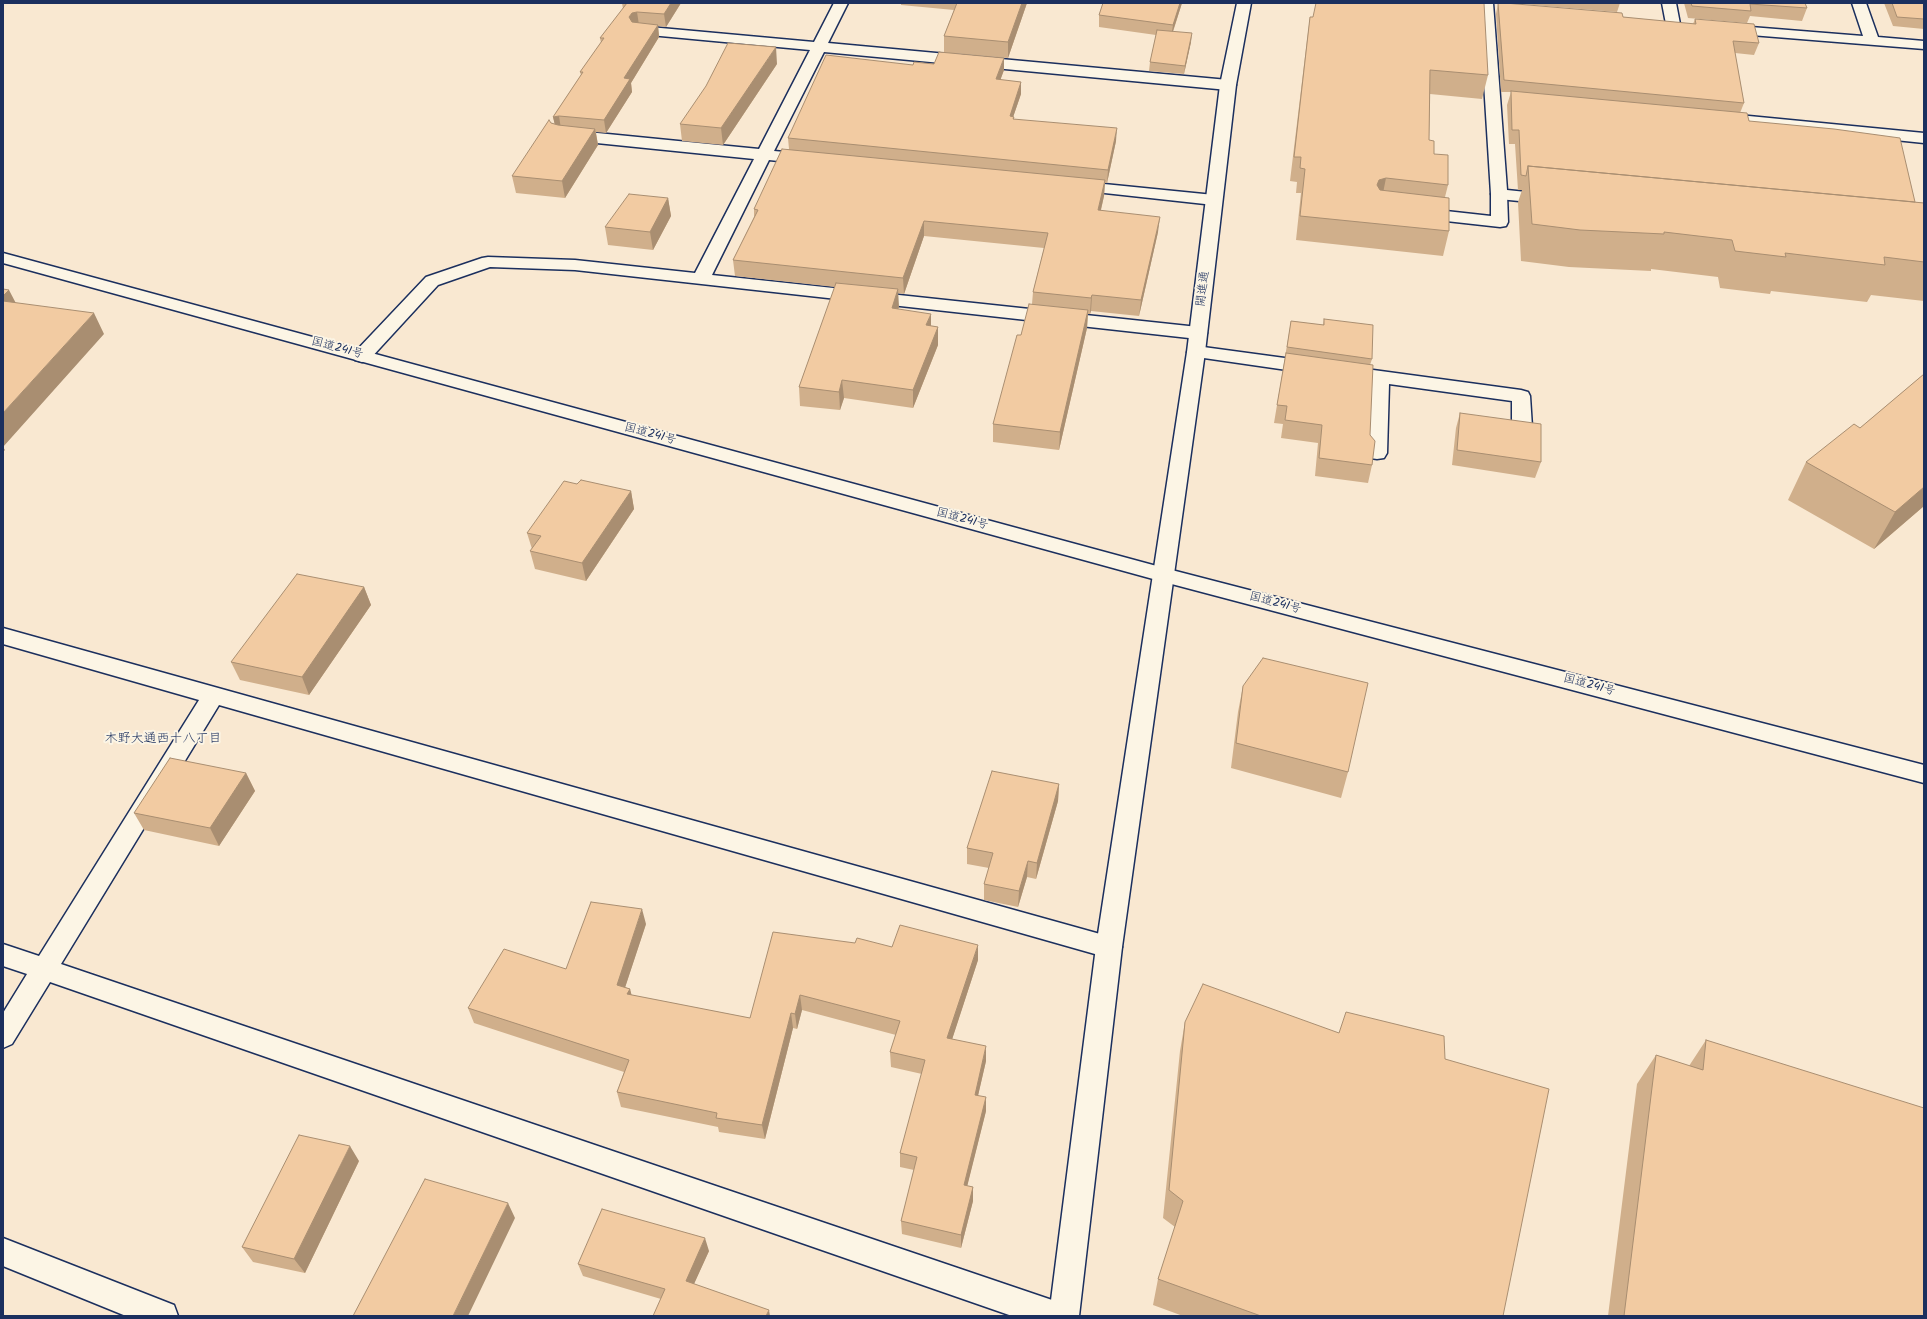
<!DOCTYPE html>
<meta charset="utf-8">
<style>
body{margin:0}
#map{position:relative;width:1927px;height:1319px;overflow:hidden;background:#f9e8d1;font-family:Kalam,sans-serif}
canvas{display:block}
.frame{position:absolute;inset:0;border:4px solid #1b2f5e;pointer-events:none}
</style>
<div id="map">
<canvas width="1927" height="1319"></canvas>
<div class="frame"></div>
</div>
<script>
const ctx = document.querySelector('canvas').getContext('2d');
ctx.lineJoin = 'round';
function toPath(rows) {
  const path = new Path2D();
  for (const r of rows) {
    path.moveTo(r[0], r[1]);
    for (let i = 2; i < r.length; i += 2) path.lineTo(r[i], r[i + 1]);
  }
  return path;
}
function strokePath(path, color, width, dash) {
  ctx.strokeStyle = color;
  ctx.lineWidth = width;
  ctx.lineCap = dash ? 'butt' : 'round';
  ctx.setLineDash(dash || []);
  ctx.stroke(path);
}
function fillPath(path, color) {
  ctx.fillStyle = color;
  ctx.fill(path, 'evenodd');
}
function drawText(font, color, halo, rows, align = 'center') {
  ctx.font = font + ' Kalam,"Klee One",sans-serif';
  ctx.lineWidth = 4;
  ctx.setLineDash([]);
  ctx.textBaseline = 'middle';
  ctx.strokeStyle = halo;
  ctx.fillStyle = color;
  for (const [text, x, y, turn = 0] of rows) {
    ctx.save();
    ctx.translate(x, y);
    ctx.rotate((+turn || 0) * Math.PI / 180);
    ctx.textAlign = isNaN(turn) ? turn : align;
    if (halo) ctx.strokeText(text, 0, 0);
    ctx.fillText(text, 0, 0);
    ctx.restore();
  }
}
const lane = toPath([
 [1499,189,1505,190,1507,194,1508,222,1506,226,1500,227,1419,218,1413,217,1411,213,1413,209,1419,208,1491,216,1491,194,1493,190,1499,189],
 [1196,346,1521,390,1528,392,1530,396,1532,427,1529,431,1522,433,1515,431,1512,427,1512,401,1389,384,1387,453,1384,458,1377,459,1370,458,1367,453,1370,382,1190,356,1187,352,1190,348,1196,346]
]);
const street = toPath([
 [834,3,848,3,828,43,1228,80,1233,82,1236,85,1233,88,1228,90,824,52,774,151,807,154,813,156,815,159,813,162,807,164,769,160,712,275,1198,327,1204,329,1207,333,1204,337,1198,339,575,270,490,267,438,285,369,360,362,362,355,360,353,356,355,352,426,277,482,258,488,257,575,260,695,273,754,159,567,140,561,138,559,135,561,132,567,130,759,149,810,50,639,34,634,33,632,30,634,27,639,26,814,42,834,3],
 [1479,3,1493,3,1507,190,1555,195,1557,199,1555,203,1549,204,1499,199,1493,198,1491,194,1479,3],
 [1662,3,1676,3,1680,24,1678,27,1668,27,1666,24,1662,3],
 [1852,3,1866,3,1878,37,1924,41,1924,49,1726,33,1721,32,1719,29,1721,26,1726,25,1863,36,1852,3],
 [1718,113,1924,133,1924,143,1712,121,1710,118,1712,115,1718,113],
 [1074,181,1214,195,1220,196,1222,200,1220,204,1214,205,1068,189,1066,186,1068,183,1074,181],
 [3,628,1118,939,1122,947,1118,955,1109,958,219,705,61,964,1055,1301,1066,1305,1070,1316,1012,1316,50,982,12,1044,3,1048,3,1013,27,974,3,966,3,944,39,956,199,700,3,644,3,628],
 [3,1238,174,1305,178,1316,126,1316,3,1266,3,1238]
]);
const secondary = toPath([
 [1237,3,1251,3,1236,85,1205,352,1122,947,1079,1316,1049,1316,1096,947,1187,352,1220,85,1237,3]
]);
const highway = toPath([
 [3,253,1164,568,1924,765,1924,783,1164,582,3,263,3,253]
]);
const wall = toPath([
 [622,3,681,3,666,27,658,26,659,37,631,83,632,92,606,133,596,132,598,145,565,198,516,193,512,176,551,123,555,124,553,117,581,75,580,72,601,43,600,38,623,9],
 [901,3,1027,3,1008,58,953,53,1004,70,1000,80,1021,82,1021,94,1013,117,1014,117,1014,119,1116,141,1107,183,1105,183,1104,196,1101,210,1158,232,1139,316,1091,311,1090,314,1088,314,1087,328,1059,450,993,442,993,424,1021,335,1032,304,1033,292,1044,248,924,236,904,294,898,293,898,309,931,326,938,327,938,345,913,408,844,398,840,410,800,406,799,387,835,287,735,276,733,260,754,217,754,209,789,149,788,138,913,65,934,64,944,52,944,36,954,10,901,5],
 [1103,3,1182,3,1173,32,1191,42,1184,74,1149,71,1150,62,1156,35,1099,27,1099,15],
 [1498,3,1623,17,1693,24,1695,19,1759,43,1754,55,1735,53,1744,103,1740,113,1749,121,1915,202,1924,203,1924,301,1871,295,1867,302,1771,291,1770,294,1720,288,1718,277,1651,269,1651,271,1569,267,1521,261,1518,202,1522,190,1518,190,1515,144,1509,144,1507,105,1511,92,1501,92,1496,14],
 [1510,3,1620,3,1617,12],
 [1684,3,1805,3,1807,8,1802,21,1750,16,1747,23,1688,18],
 [1884,3,1924,3,1924,29,1893,26],
 [1310,17,1313,17,1488,75,1482,99,1430,94,1429,140,1434,154,1448,185,1445,197,1449,231,1443,256,1296,240,1301,193,1296,193,1297,182,1290,181,1307,40],
 [777,64,723,145,682,141,680,124],
 [668,198,671,216,653,250,608,245,605,227],
 [1324,319,1372,359,1370,365,1370,435,1372,465,1368,483,1315,476,1318,443,1281,438,1283,424,1274,423,1291,321,1323,325],
 [1924,374,1924,506,1874,549,1788,500,1806,462,1860,428],
 [1460,413,1541,462,1535,478,1452,465,1456,428],
 [577,484,631,491,634,509,586,581,535,569,530,551,532,549,527,533],
 [364,587,371,605,309,695,240,680,231,662],
 [1243,686,1348,772,1341,798,1231,768,1238,712],
 [246,773,255,791,219,846,144,830,134,813],
 [1059,784,1058,801,1036,879,1027,877,1018,907,984,900,984,884,989,868,967,864,967,848],
 [646,924,625,987,630,989,631,995,750,1018,855,943,892,947,978,960,952,1039,986,1061,978,1095,986,1111,967,1186,973,1187,973,1201,961,1248,902,1234,901,1221,914,1170,900,1167,900,1153,922,1074,891,1067,890,1052,896,1035,802,1010,797,1029,793,1028,765,1139,719,1132,718,1127,621,1107,617,1092,624,1072,474,1023,468,1008,566,969],
 [1185,1022,1339,1033,1445,1059,1503,1316,1183,1316,1153,1305,1158,1279,1175,1227,1163,1218,1180,1051],
 [1706,1040,1924,1316,1608,1316,1637,1084,1656,1055,1689,1066],
 [359,1161,305,1273,253,1262,242,1247],
 [709,1251,694,1283,661,1299,583,1276,578,1264]
]);
const shadedWall = toPath([
 [671,3,681,3,666,27,664,14],
 [1022,3,1027,3,1008,58,1008,42],
 [1180,3,1182,3,1171,37,1173,25],
 [637,12,639,25,634,26,629,17,632,13],
 [658,25,659,37,631,83,632,92,606,133,604,120,624,78],
 [1192,33,1191,42,1184,74,1185,66],
 [776,47,777,64,723,145,721,128],
 [1004,58,1004,70,996,92,996,79],
 [1021,82,1021,94,1009,129,1010,116],
 [559,116,561,129,556,130,553,117],
 [1117,128,1116,141,1107,183,1108,170],
 [595,129,598,145,565,198,562,181],
 [1386,178,1381,203,1377,185,1379,180],
 [1105,180,1104,196,1097,226,1098,210],
 [668,198,671,216,653,250,650,232],
 [1160,217,1158,232,1139,316,1141,300],
 [924,221,924,236,904,294,903,278],
 [898,289,899,307,893,326,892,308],
 [9,290,20,311,3,308,3,296],
 [1092,295,1091,311,1090,314,1091,298],
 [1088,310,1087,328,1059,450,1060,432],
 [94,313,104,334,3,447,5,450,3,452,3,413],
 [931,314,931,332,926,325],
 [938,327,938,345,913,408,913,390],
 [842,380,844,398,840,410,839,392],
 [1924,487,1924,506,1874,549,1895,512],
 [631,491,634,509,586,581,582,563],
 [364,587,371,605,309,695,302,677],
 [246,773,255,791,219,846,210,828],
 [1059,784,1058,801,1036,879,1037,863],
 [1028,861,1027,877,1018,907,1019,891],
 [642,909,646,924,621,1000,617,985],
 [978,945,978,960,948,1052,947,1038],
 [630,989,634,1004,627,994],
 [800,995,802,1010,797,1029,795,1014],
 [791,1013,793,1028,765,1139,762,1125],
 [986,1046,986,1061,975,1109,975,1095],
 [986,1097,986,1111,964,1199,964,1185],
 [350,1146,359,1161,305,1273,294,1259],
 [973,1187,973,1201,961,1248,961,1235],
 [508,1203,515,1218,468,1316,453,1316],
 [705,1238,709,1251,690,1293,686,1281],
 [769,1310,770,1316,766,1316]
]);
const building = toPath([
 [627,3,671,3,664,14,637,12,632,13,629,17,632,22,658,25,624,78,630,79,604,120,559,116,553,117,583,72,580,72,604,38,600,38,627,3],
 [957,3,1022,3,1008,42,944,36,957,3],
 [1103,3,1180,3,1173,25,1099,15,1103,3],
 [1316,3,1484,3,1488,75,1430,70,1429,140,1434,141,1434,154,1448,155,1448,185,1386,178,1379,180,1377,185,1380,190,1449,198,1449,231,1300,216,1305,169,1300,168,1301,157,1294,157,1310,17,1313,17,1316,3],
 [1498,3,1505,3,1622,13,1623,17,1696,24,1695,19,1754,24,1759,43,1733,41,1744,103,1504,80,1498,3],
 [1691,3,1805,3,1807,8,1750,4,1751,11,1692,6,1691,3],
 [1892,3,1924,3,1924,19,1897,17,1892,3],
 [1157,30,1192,33,1185,66,1150,62,1157,30],
 [728,43,776,47,721,128,680,124,706,86,728,43],
 [939,52,1004,58,996,79,1021,82,1010,116,1014,117,1013,119,1117,128,1108,170,788,138,826,55,913,65,914,62,934,64,939,52],
 [1511,91,1747,113,1749,121,1834,129,1900,138,1915,202,1528,166,1526,176,1521,175,1519,130,1512,130,1511,91],
 [549,120,551,123,558,125,595,129,562,181,512,176,549,120],
 [782,149,1105,180,1098,210,1160,217,1141,300,1092,295,1091,298,1033,292,1048,233,924,221,903,278,733,260,758,210,754,209,782,149],
 [1528,166,1924,203,1924,262,1884,257,1885,265,1785,253,1786,257,1735,251,1732,240,1664,232,1664,234,1580,230,1532,224,1528,166],
 [629,194,668,198,650,232,605,227,629,194],
 [836,283,898,289,892,308,931,314,926,325,938,327,913,390,842,380,839,392,799,387,836,283],
 [3,289,9,290,3,296,3,289],
 [3,301,94,313,3,413,3,301],
 [1029,304,1088,310,1060,432,993,424,1017,335,1021,335,1029,304],
 [1324,319,1373,325,1372,359,1287,347,1291,321,1324,325,1324,319],
 [1286,353,1373,365,1370,435,1375,441,1372,465,1319,458,1322,425,1285,420,1287,406,1277,405,1286,353],
 [1924,374,1924,487,1895,512,1806,462,1854,424,1860,428,1924,374],
 [1460,413,1541,424,1541,462,1457,450,1460,413],
 [581,480,631,491,582,563,530,551,541,536,527,533,564,481,577,484,581,480],
 [297,574,364,587,302,677,231,662,297,574],
 [1263,658,1368,683,1348,772,1236,743,1243,686,1263,658],
 [170,758,246,773,210,828,134,813,170,758],
 [992,771,1059,784,1037,863,1028,861,1019,891,984,884,993,853,967,848,992,771],
 [591,902,642,909,617,985,630,989,627,994,750,1018,773,932,855,943,857,938,892,947,900,925,978,945,947,1038,986,1046,975,1095,986,1097,964,1185,973,1187,961,1235,901,1221,917,1157,900,1153,925,1060,890,1052,900,1021,800,995,795,1014,791,1013,762,1125,716,1118,717,1113,617,1092,629,1060,468,1008,504,949,566,969,591,902],
 [1203,984,1339,1033,1346,1012,1444,1036,1445,1059,1549,1089,1503,1316,1261,1316,1158,1279,1183,1201,1169,1190,1185,1022,1203,984],
 [1706,1040,1924,1108,1924,1316,1624,1316,1656,1055,1703,1070,1706,1040],
 [299,1135,350,1146,294,1259,242,1247,299,1135],
 [425,1179,508,1203,453,1316,353,1316,425,1179],
 [602,1209,705,1238,686,1281,769,1310,766,1316,653,1316,665,1289,578,1264,602,1209]
]);
const streetNames = [
 ["開進通",1204,289,-83],
 ["国道241号",337,349,15],
 ["国道241号",650,435,15],
 ["国道241号",962,520,15],
 ["国道241号",1275,604,15],
 ["国道241号",1589,686,15]
];
const neighbourhoodNames = [
 ["木野大通西十八丁目",163,740]
];
strokePath(lane, '#1b2f5e', 3);
strokePath(street, '#1b2f5e', 3);
strokePath(secondary, '#1b2f5e', 3);
strokePath(highway, '#1b2f5e', 3);
fillPath(lane, '#fcf5e5');
fillPath(street, '#fcf5e5');
fillPath(secondary, '#fcf5e5');
fillPath(highway, '#fcf5e5');
fillPath(wall, '#d0af8b');
fillPath(shadedWall, '#a98e71');
fillPath(building, '#f2cba2');
strokePath(building, '#a98e71', 1);
drawText('12px', '#1b2f5e', '#fcf5e5', streetNames);
drawText('13px', '#1b2f5e', '#fcf5e5', neighbourhoodNames);
</script>
